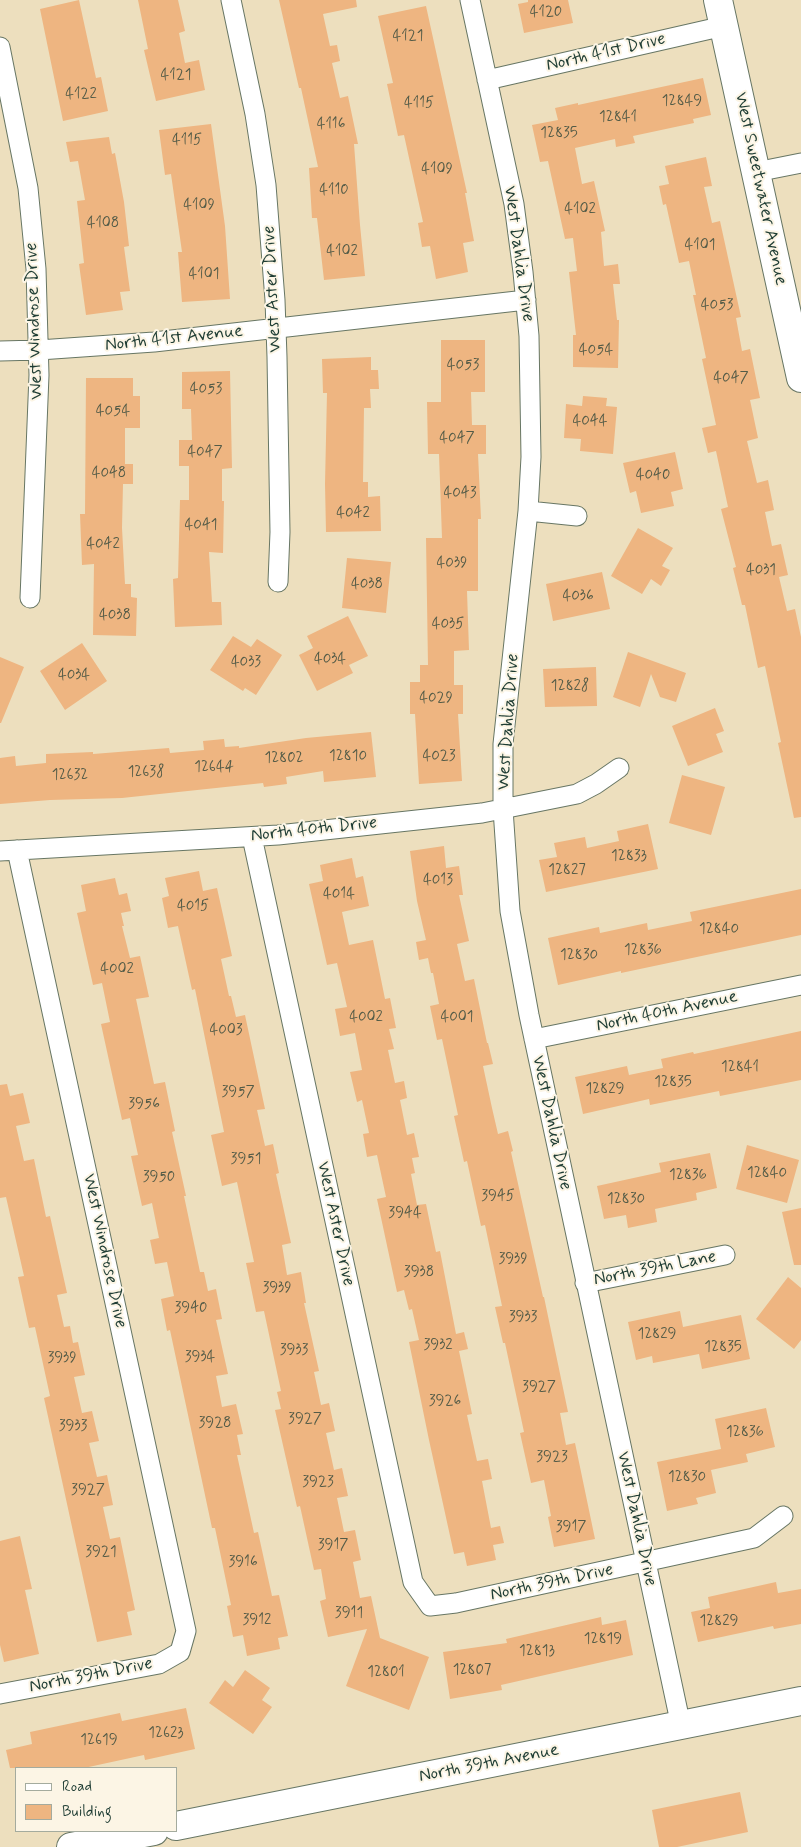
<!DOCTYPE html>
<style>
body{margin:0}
#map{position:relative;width:801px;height:1847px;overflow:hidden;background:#eddfbe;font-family:Mynerve,sans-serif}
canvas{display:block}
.legend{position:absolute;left:15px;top:1767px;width:162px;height:65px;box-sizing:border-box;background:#fcf5e5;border:1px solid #a4ab9e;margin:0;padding:6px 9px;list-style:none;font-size:15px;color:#1f3d34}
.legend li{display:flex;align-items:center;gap:10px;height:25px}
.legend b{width:25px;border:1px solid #a4ab9e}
</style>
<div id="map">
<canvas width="801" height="1847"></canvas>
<ul class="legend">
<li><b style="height:6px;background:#fff"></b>Road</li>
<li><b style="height:14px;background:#eeb581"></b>Building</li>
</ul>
</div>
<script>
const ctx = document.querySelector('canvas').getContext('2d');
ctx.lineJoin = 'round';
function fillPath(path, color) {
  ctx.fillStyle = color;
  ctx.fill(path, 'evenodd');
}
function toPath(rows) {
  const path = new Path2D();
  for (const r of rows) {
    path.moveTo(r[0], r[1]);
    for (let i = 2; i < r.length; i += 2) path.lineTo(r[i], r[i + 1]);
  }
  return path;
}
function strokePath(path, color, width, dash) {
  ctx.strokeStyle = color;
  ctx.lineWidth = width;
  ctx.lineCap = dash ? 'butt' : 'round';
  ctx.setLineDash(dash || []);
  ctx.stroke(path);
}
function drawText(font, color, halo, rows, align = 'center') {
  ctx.font = font + ' Mynerve,sans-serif';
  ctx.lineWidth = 4;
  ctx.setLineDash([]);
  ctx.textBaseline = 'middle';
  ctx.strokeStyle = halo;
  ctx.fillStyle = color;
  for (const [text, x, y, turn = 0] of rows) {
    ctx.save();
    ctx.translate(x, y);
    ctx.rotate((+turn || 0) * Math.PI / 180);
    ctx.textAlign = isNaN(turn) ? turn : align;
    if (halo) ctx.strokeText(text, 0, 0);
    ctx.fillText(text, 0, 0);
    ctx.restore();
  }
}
const building = toPath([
 [79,0,96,78,101,77,108,111,63,121,40,9],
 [138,0,178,0,185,31,179,33,185,63,199,60,205,90,156,101,144,50,148,49],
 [279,0,356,0,357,7,323,14,330,46,337,45,340,61,332,63,340,98,348,96,358,144,354,144,360,225,365,276,324,280,317,218,312,218,309,168,318,167,301,88,299,88],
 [528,0,568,0,573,23,524,33,518,4,528,2],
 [426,6,467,193,465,193,474,241,463,243,468,272,436,279,430,246,422,247,418,223,423,222,404,135,398,136,387,84,393,83,378,16],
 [703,78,711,115,693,119,694,123,633,136,635,143,616,147,615,139,575,148,582,184,594,181,605,231,601,232,604,266,618,264,620,284,613,284,617,320,619,320,618,368,573,367,573,335,576,335,569,272,577,271,573,238,565,239,548,161,540,162,532,125,558,120,555,108,578,103,578,105],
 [211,124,225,226,230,299,182,302,178,252,182,252,171,174,165,175,159,130],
 [109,137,112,154,115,153,124,202,129,246,124,247,130,291,120,292,123,310,86,315,79,264,84,263,77,201,85,200,78,161,70,162,66,142],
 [706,157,712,186,704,187,712,223,720,221,741,317,736,318,742,351,750,349,760,398,750,400,758,438,747,441,757,483,768,480,774,510,765,512,772,546,781,544,788,575,779,577,787,611,795,609,801,637,801,817,794,818,778,743,781,742,765,666,758,668,745,605,742,605,733,568,736,567,721,509,728,507,716,451,708,453,702,428,716,425,702,359,706,358,693,295,696,295,689,261,679,263,666,204,663,205,659,186,669,184,665,166],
 [441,340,485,340,485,392,471,392,472,425,486,425,486,454,478,454,481,519,478,519,478,591,467,591,469,650,454,651,454,685,463,685,463,714,458,714,462,781,419,784,415,714,410,714,410,682,420,682,420,665,428,665,426,538,442,538,439,454,428,454,427,402,441,402],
 [371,357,371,370,378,370,379,389,370,389,371,408,364,408,363,482,368,482,368,497,380,496,381,531,326,532,325,484,327,393,323,393,322,359],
 [230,371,232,468,222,469,222,501,224,501,223,553,209,552,212,602,221,602,222,625,175,627,173,579,178,578,180,500,189,500,189,466,179,466,179,440,192,440,191,409,182,409,182,372],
 [86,378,133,378,133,396,140,396,140,428,125,428,125,464,133,464,133,484,123,484,122,528,125,584,131,584,131,597,137,598,136,636,93,635,94,564,82,565,80,514,85,514],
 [583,396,607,398,606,406,617,407,613,454,580,451,581,439,564,438,566,404,582,406],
 [675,452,683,489,671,492,674,506,641,513,636,491,630,493,623,463],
 [638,528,673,548,662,566,670,570,661,586,651,579,642,594,611,576],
 [347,558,391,562,386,613,342,608],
 [602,572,610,609,553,621,546,584],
 [348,616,368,656,349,665,353,673,317,691,299,655,313,648,307,636],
 [233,636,251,647,257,639,282,655,256,695,245,688,243,691,210,670],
 [82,643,107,681,65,710,40,671],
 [628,652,686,673,676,702,660,697,651,674,640,707,613,697],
 [0,657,24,667,1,723,0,723],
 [596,667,597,706,545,707,543,669],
 [715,708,724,731,716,734,723,752,688,766,672,726],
 [371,732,376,777,324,782,323,771,286,777,287,784,264,787,263,783,122,798,50,800,0,804,0,758,15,756,16,766,46,763,46,754,93,752,93,754,169,748,170,753,204,750,203,741,224,739,225,747,239,746,239,748,306,738],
 [682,775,725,787,711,835,669,823],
 [648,824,658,869,546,892,539,860,557,857,554,843,585,837,587,848,619,841,617,831],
 [444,846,446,868,459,866,463,895,459,895,469,941,457,944,465,981,474,979,487,1043,488,1043,493,1064,483,1066,492,1108,498,1134,508,1131,513,1151,511,1152,543,1297,544,1297,568,1412,560,1413,566,1445,575,1443,595,1539,554,1547,548,1517,551,1516,544,1480,531,1483,520,1433,524,1432,505,1343,503,1343,495,1307,502,1306,485,1225,481,1226,467,1161,464,1162,454,1116,458,1115,442,1039,437,1040,430,1006,439,1004,433,973,431,973,428,958,419,960,416,942,426,940,417,901,410,851],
 [352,858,356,878,363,876,369,906,342,912,349,945,373,940,385,999,390,998,396,1028,389,1029,394,1049,388,1050,395,1083,404,1081,407,1098,400,1100,407,1135,414,1133,419,1157,412,1158,415,1173,411,1174,417,1205,426,1204,436,1252,440,1251,456,1334,464,1332,468,1349,459,1351,472,1414,467,1415,477,1461,488,1459,492,1479,482,1481,491,1528,500,1526,504,1543,493,1545,496,1560,467,1566,464,1552,454,1554,429,1440,409,1342,419,1340,412,1309,409,1310,404,1290,397,1292,377,1199,386,1197,377,1155,367,1157,363,1134,369,1133,362,1100,357,1102,350,1072,362,1070,355,1033,340,1036,335,1009,347,1007,337,963,327,965,309,884,323,881,320,865],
 [199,871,203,891,217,888,227,933,232,956,221,959,229,996,231,996,236,1017,245,1015,265,1109,257,1110,265,1146,273,1144,279,1173,276,1174,291,1243,282,1245,287,1275,301,1272,306,1303,304,1303,319,1371,314,1372,321,1405,329,1403,335,1431,326,1433,334,1470,342,1468,348,1496,337,1498,344,1532,355,1530,361,1560,353,1562,360,1598,371,1596,380,1638,429,1657,409,1710,346,1686,367,1629,328,1637,320,1601,326,1599,321,1569,314,1570,300,1506,297,1507,275,1410,281,1409,277,1392,281,1391,264,1311,256,1312,246,1263,254,1262,237,1182,222,1186,211,1135,224,1132,195,989,192,990,178,926,168,928,162,898,169,896,165,878],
 [115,878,119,895,127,893,131,911,121,913,124,926,122,926,130,958,140,956,149,997,136,999,154,1084,165,1082,175,1131,172,1132,186,1196,184,1196,200,1272,204,1272,208,1291,216,1289,222,1319,216,1320,228,1374,216,1376,222,1407,236,1404,243,1434,237,1435,241,1455,237,1455,254,1533,258,1532,272,1596,279,1595,288,1636,278,1638,280,1649,247,1656,243,1635,233,1637,227,1606,231,1605,215,1528,212,1528,170,1330,167,1331,161,1299,174,1296,167,1262,155,1264,150,1240,159,1238,152,1203,142,1206,131,1156,138,1155,130,1118,122,1120,101,1024,110,1022,102,983,93,985,77,913,86,911,81,885],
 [801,889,801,935,621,973,621,971,558,985,548,938,599,927,600,933,647,923,648,930,692,921,690,912],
 [801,1031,801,1080,720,1096,719,1091,650,1105,649,1099,583,1114,575,1077,627,1066,629,1075,663,1068,661,1059,693,1052,694,1054],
 [7,1084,10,1096,23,1093,30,1123,16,1126,24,1161,34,1159,46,1217,50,1216,67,1293,57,1295,64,1327,70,1326,73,1343,78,1342,85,1375,74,1377,82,1413,92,1411,99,1441,89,1443,97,1477,107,1475,113,1505,103,1507,110,1539,120,1537,135,1610,127,1612,132,1635,97,1642,44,1398,50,1396,35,1327,29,1328,18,1277,24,1276,6,1197,0,1198,0,1085],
 [747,1145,799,1160,787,1203,736,1189],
 [710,1153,717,1188,696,1193,697,1200,655,1209,657,1222,628,1228,626,1215,604,1219,597,1186,661,1172,659,1163],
 [801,1208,801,1265,794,1265,782,1212],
 [788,1277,801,1288,801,1340,794,1349,756,1319],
 [680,1311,683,1327,741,1315,750,1359,702,1369,699,1354,653,1363,652,1356,636,1360,628,1322],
 [766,1408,775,1447,746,1454,748,1462,711,1470,716,1493,696,1498,698,1504,667,1511,657,1462,721,1449,715,1419],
 [20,1536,32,1589,25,1590,39,1654,4,1662,0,1645,0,1541],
 [776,1582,778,1593,801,1589,801,1624,774,1629,773,1626,698,1642,691,1612,710,1608,708,1597],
 [601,1617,602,1625,626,1620,633,1655,501,1685,502,1690,450,1699,443,1652,507,1643,506,1639],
 [245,1670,270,1688,262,1700,272,1707,253,1734,209,1703,225,1680,233,1687],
 [186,1708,195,1749,145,1760,144,1755,84,1768,10,1768,6,1750,32,1744,30,1732,120,1713,122,1721],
 [740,1792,748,1832,677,1847,659,1847,652,1810]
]);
const street = toPath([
 [231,0,255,114,266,185,275,300,277,357,280,532,278,582],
 [470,0,514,204,523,272,529,336,531,457,528,511,503,744,503,809,510,911,529,1015,681,1726],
 [0,47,28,188,36,269,39,375,30,598],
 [487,80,724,26],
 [756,172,801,163],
 [0,351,39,350,154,342,526,300],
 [528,511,577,516],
 [252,837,413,1582,430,1606,456,1603,754,1538,783,1516],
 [0,851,278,835,482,813,577,794,596,784,619,768],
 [534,1039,801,985],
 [585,1283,725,1255],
 [0,1694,159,1664,180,1652,186,1631,17,850]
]);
const secondary = toPath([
 [718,0,801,378],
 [176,1826,801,1701],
 [71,1847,154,1831]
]);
const numberNames = [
 ["4120",546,13],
 ["4121",408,37],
 ["4121",176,76],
 ["4122",81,95],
 ["12849",682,102],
 ["4115",419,104],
 ["12841",618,118],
 ["4116",331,125],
 ["12835",559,134],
 ["4115",187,141],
 ["4109",437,170],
 ["4110",334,191],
 ["4109",199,206],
 ["4102",580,210],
 ["4108",103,224],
 ["4101",700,246],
 ["4102",342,252],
 ["4101",204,275],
 ["4053",717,306],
 ["4054",596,351],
 ["4053",463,366],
 ["4047",731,379],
 ["4053",206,390],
 ["4054",113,412],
 ["4044",590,422],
 ["4047",457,439],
 ["4047",205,453],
 ["4048",109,474],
 ["4040",653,476],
 ["4043",460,494],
 ["4042",353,514],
 ["4041",201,526],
 ["4042",103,545],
 ["4039",452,564],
 ["4031",761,571],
 ["4038",367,585],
 ["4036",578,597],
 ["4038",115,616],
 ["4035",448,625],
 ["4034",330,660],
 ["4033",246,663],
 ["4034",74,676],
 ["12828",570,687],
 ["4029",436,699],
 ["12810",348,757],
 ["4023",439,757],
 ["12802",284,759],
 ["12644",214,768],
 ["12638",146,773],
 ["12632",70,776],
 ["12833",629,857],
 ["12827",567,871],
 ["4013",438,881],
 ["4014",339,895],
 ["4015",193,907],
 ["12840",719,930],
 ["12836",643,951],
 ["12830",579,956],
 ["4002",117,970],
 ["4002",366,1018],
 ["4001",457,1018],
 ["4003",226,1031],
 ["12841",740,1068],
 ["12835",673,1083],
 ["12829",605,1090],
 ["3957",238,1093],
 ["3956",144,1105],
 ["3951",246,1160],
 ["12840",767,1174],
 ["12836",688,1176],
 ["3950",159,1178],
 ["3945",498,1197],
 ["12830",626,1200],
 ["3944",405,1214],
 ["3939",513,1260],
 ["3938",419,1273],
 ["3939",277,1289],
 ["3940",191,1309],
 ["3933",523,1318],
 ["12829",657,1335],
 ["3932",438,1346],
 ["12835",723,1348],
 ["3933",294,1351],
 ["3934",200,1358],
 ["3939",62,1359],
 ["3927",539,1388],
 ["3926",445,1402],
 ["3927",305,1420],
 ["3928",215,1424],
 ["3933",73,1427],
 ["12836",745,1433],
 ["3923",552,1458],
 ["12830",687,1478],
 ["3923",318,1483],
 ["3927",88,1491],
 ["3917",571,1528],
 ["3917",333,1546],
 ["3921",101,1553],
 ["3916",243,1563],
 ["3911",349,1614],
 ["3912",257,1621],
 ["12829",719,1622],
 ["12819",603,1640],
 ["12813",537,1652],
 ["12807",472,1671],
 ["12801",386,1673],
 ["12623",166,1734],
 ["12619",99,1741]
];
const streetNames = [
 ["North 41st Drive",606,53,-13],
 ["West Sweetwater Avenue",760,189,78],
 ["West Dahlia Drive",518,254,82],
 ["West Aster Drive",273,289,-93],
 ["West Windrose Drive",35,321,-92],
 ["North 41st Avenue",174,339,-6],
 ["West Dahlia Drive",509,722,-86],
 ["North 40th Drive",314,830,-6],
 ["North 40th Avenue",667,1012,-12],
 ["West Dahlia Drive",551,1123,78],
 ["West Aster Drive",335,1224,78],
 ["West Windrose Drive",104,1251,78],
 ["North 39th Lane",655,1269,-11],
 ["West Dahlia Drive",636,1519,78],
 ["North 39th Drive",552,1583,-12],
 ["North 39th Drive",91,1676,-11],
 ["North 39th Avenue",489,1764,-11]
];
fillPath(building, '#eeb581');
strokePath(street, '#677664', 21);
strokePath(secondary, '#677664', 30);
strokePath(street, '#fff', 19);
strokePath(secondary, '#fff', 28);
drawText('15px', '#535b47', null, numberNames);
drawText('18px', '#1f3d34', '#fcf5e5', streetNames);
</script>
